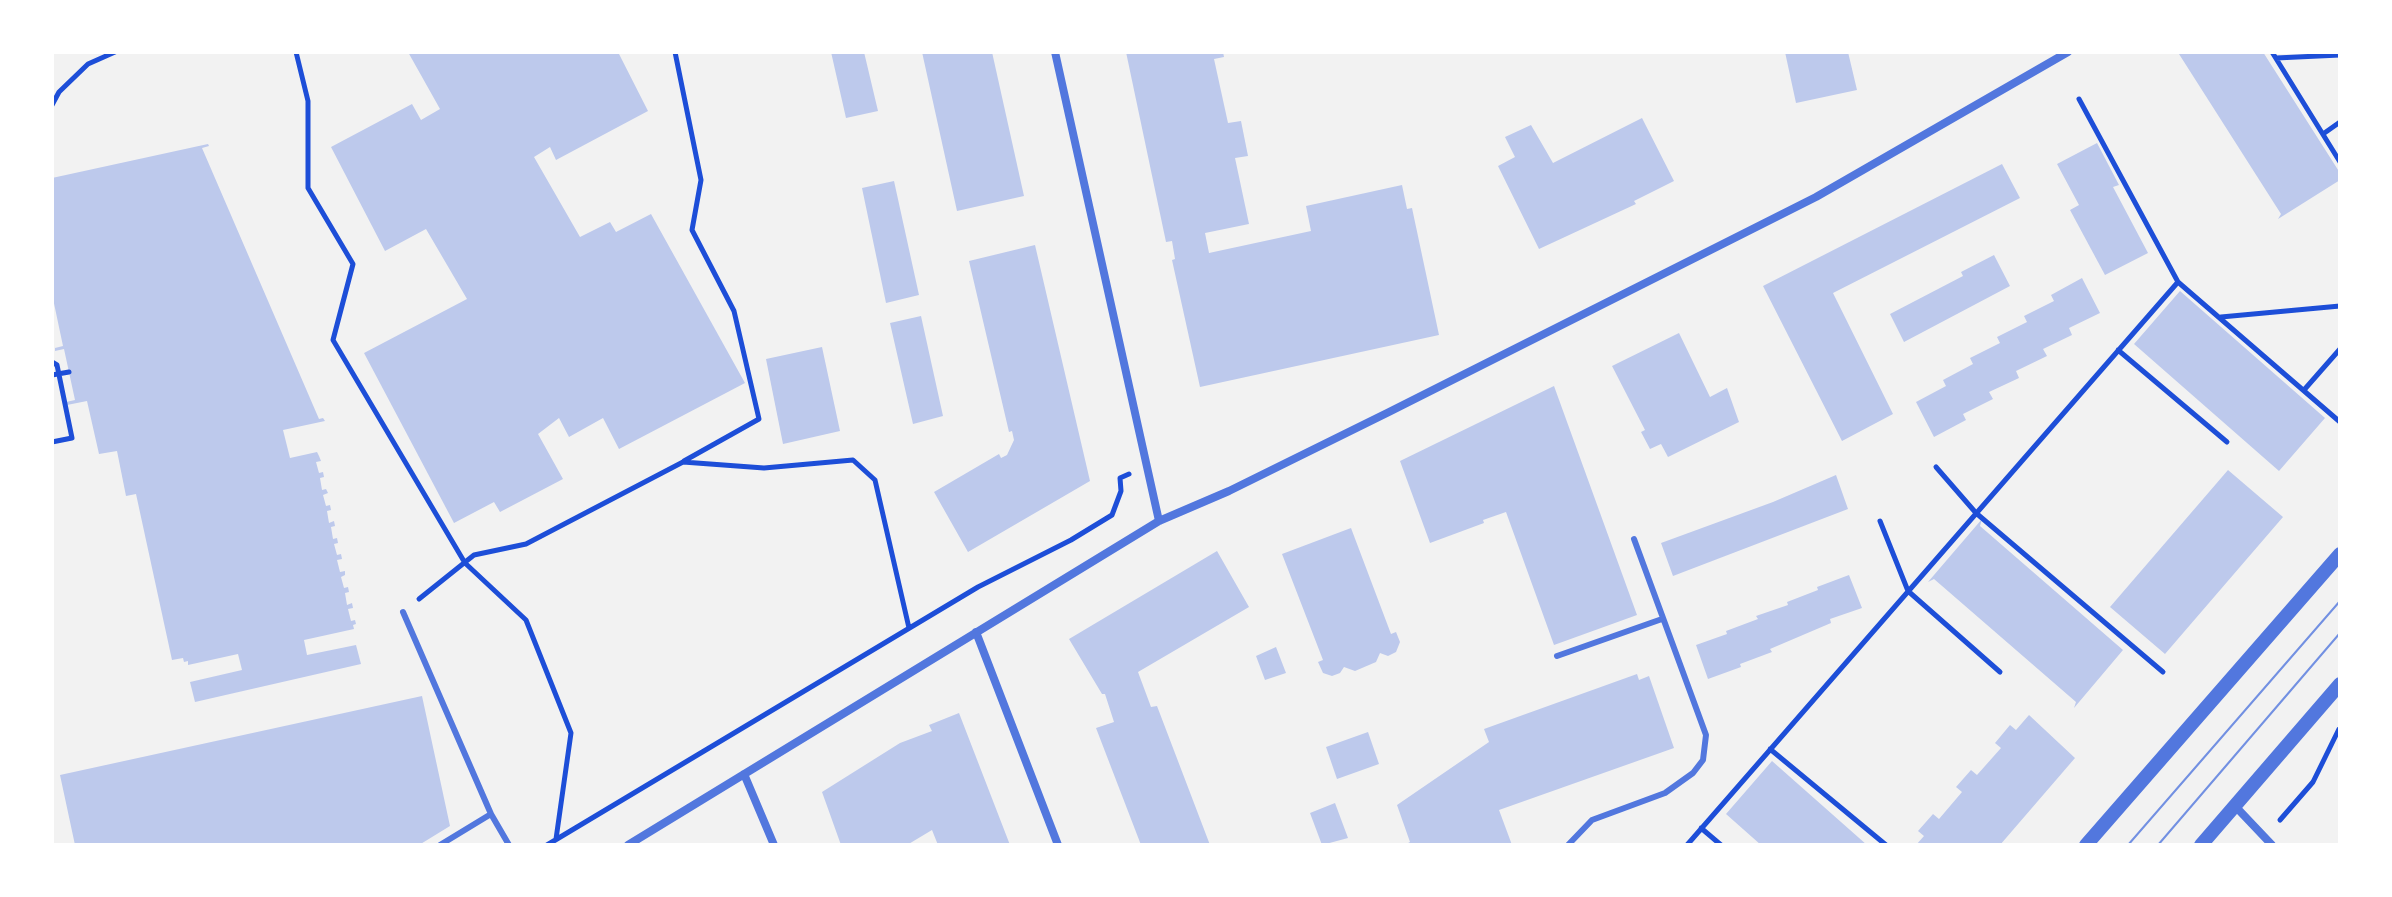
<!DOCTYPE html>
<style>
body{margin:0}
#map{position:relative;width:2392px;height:897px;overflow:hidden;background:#f2f2f2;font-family:"Varela Round",sans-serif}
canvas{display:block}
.frame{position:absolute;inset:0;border:54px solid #fff;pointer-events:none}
</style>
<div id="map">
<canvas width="2392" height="897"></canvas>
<div class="frame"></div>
</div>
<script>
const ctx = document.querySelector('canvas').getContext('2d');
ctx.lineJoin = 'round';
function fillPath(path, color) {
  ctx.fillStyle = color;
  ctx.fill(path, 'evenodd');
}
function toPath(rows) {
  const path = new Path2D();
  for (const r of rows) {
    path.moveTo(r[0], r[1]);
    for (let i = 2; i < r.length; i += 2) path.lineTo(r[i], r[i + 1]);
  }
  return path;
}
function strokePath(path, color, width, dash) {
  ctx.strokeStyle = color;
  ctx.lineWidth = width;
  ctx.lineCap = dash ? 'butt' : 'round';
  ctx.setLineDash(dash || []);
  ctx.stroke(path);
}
const building = toPath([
 [408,52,618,52,648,111,556,160,550,147,534,157,580,237,610,222,616,232,651,214,745,383,619,449,603,418,569,437,559,418,538,434,563,479,500,512,494,502,454,523,364,353,467,299,426,229,385,251,331,147,412,104,421,120,440,109],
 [831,52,864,52,878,111,846,118],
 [922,52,992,52,1024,196,957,211],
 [1126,52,1223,52,1224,57,1214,59,1228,123,1241,121,1248,156,1235,158,1249,224,1205,233,1209,253,1311,231,1306,206,1402,185,1407,209,1412,208,1439,335,1200,387,1172,260,1175,259,1172,241,1166,242],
 [1785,52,1848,52,1857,90,1796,103],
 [2182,52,2263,52,2340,173,2340,180,2278,219,2281,214,2179,54],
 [1642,118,1674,181,1634,201,1636,204,1539,249,1498,166,1515,157,1505,137,1531,125,1553,163],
 [2097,143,2119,185,2113,187,2148,253,2105,275,2070,210,2079,205,2057,164],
 [208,144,209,146,202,148,319,419,323,418,325,421,283,430,290,458,317,452,319,456,321,461,316,462,319,473,323,472,324,477,320,478,322,490,326,489,328,493,323,495,326,506,330,505,331,510,327,511,329,523,334,521,335,526,331,527,333,539,337,538,338,543,334,544,337,555,341,554,342,559,337,560,340,572,345,571,345,575,341,577,344,588,348,587,349,592,345,593,347,605,352,603,353,608,348,609,351,621,355,620,356,624,353,625,354,629,304,640,307,655,356,645,361,664,195,702,190,682,242,670,238,654,188,665,188,661,184,662,183,658,172,660,136,494,126,496,117,451,99,454,87,401,67,405,66,402,75,400,64,349,55,351,55,348,63,346,52,294,52,178],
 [2002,164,2020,198,1833,293,1893,414,1842,441,1763,286],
 [894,181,919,295,886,303,862,188],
 [1035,245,1090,481,968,552,934,492,999,454,1001,458,1007,455,1014,440,1012,431,1009,432,969,261],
 [1994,255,2010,286,1904,342,1890,314,1963,276,1961,272],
 [2082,278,2100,313,2069,328,2072,335,2043,349,2047,356,2016,371,2019,378,1989,392,1993,399,1963,414,1966,420,1934,437,1916,402,1946,386,1943,380,1973,364,1970,358,2000,343,1997,337,2027,322,2024,316,2054,301,2051,295],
 [2180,291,2325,418,2279,471,2134,344],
 [921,316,943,416,913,424,890,323],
 [1679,333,1710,397,1727,388,1739,422,1668,457,1661,444,1650,449,1641,432,1645,430,1612,366],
 [822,347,840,431,783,444,766,359],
 [1554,386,1637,615,1554,645,1506,512,1483,520,1484,523,1430,543,1400,461],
 [2228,470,2283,517,2165,654,2110,607],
 [1836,475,1848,509,1673,576,1661,543,1773,502],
 [1982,519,1980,526,2123,650,2074,708,2076,702,1934,579,1928,582],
 [1351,528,1391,634,1396,632,1400,642,1396,652,1388,656,1380,653,1376,662,1355,671,1344,667,1340,673,1332,676,1323,673,1318,662,1323,660,1282,554],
 [1217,551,1249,607,1138,672,1151,707,1157,706,1210,845,1141,845,1096,728,1114,722,1105,694,1102,694,1069,639],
 [1849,575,1862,608,1830,619,1831,623,1770,649,1772,652,1740,664,1741,667,1708,679,1696,645,1727,634,1726,631,1758,619,1756,616,1788,605,1787,602,1818,590,1817,587],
 [1276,647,1286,673,1265,680,1256,656],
 [1637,674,1639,680,1649,676,1674,748,1499,810,1512,845,1404,845,1410,842,1397,805,1489,742,1484,729],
 [422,696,450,826,419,845,75,845,60,775],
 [959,713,1010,845,938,845,932,830,907,845,841,845,822,792,900,743,932,731,929,725],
 [2029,715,2075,758,2000,845,1916,845,1924,836,1918,831,1933,814,1939,819,1962,792,1956,787,1971,770,1977,775,2001,748,1995,743,2010,725,2016,730],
 [1368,732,1379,764,1337,779,1326,747],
 [1772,761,1867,845,1761,845,1726,814],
 [1335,803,1348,838,1322,845,1310,813]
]);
const path = toPath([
 [296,52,308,101,308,188,353,264,333,340,465,563,526,620,571,733,556,839],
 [675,52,701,180,692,230,734,311,759,419,684,461],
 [2272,52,2340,162],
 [2276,58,2340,55],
 [2079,99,2178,282,2340,422],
 [52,105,59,92,88,64,115,52],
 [2323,134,2340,122],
 [2221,317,2340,306],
 [2118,350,2227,442],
 [52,362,57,365,72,438,52,442],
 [52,375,69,372],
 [2304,390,2340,349],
 [1936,467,1976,513,2163,672],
 [1880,521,1908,591,2000,672],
 [419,599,474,555,526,544,683,462,764,468,853,460,875,480,909,628],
 [1770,749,1886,845],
 [2280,820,2313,782,2339,729],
 [1701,828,1721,845],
 [547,845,978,587,1071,540,1112,515,1121,491,1120,478,1129,474],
 [1687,845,2178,282]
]);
const service = toPath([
 [403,612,491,814],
 [1557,656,1662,619],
 [440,845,491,814,509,845],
 [1568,845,1592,820,1665,793,1693,773,1703,760,1706,735,1634,539]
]);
const minor = toPath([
 [1055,52,1159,521],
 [976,632,1058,845],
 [744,774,774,845],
 [2235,806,2272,845],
 [628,845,1159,521,1229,491,1389,412,1816,197,2068,52]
]);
const tertiary = toPath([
 [2086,845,2340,554],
 [2201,845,2340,684]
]);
const tram = toPath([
 [2128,845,2340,601],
 [2158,845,2340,633]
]);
fillPath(building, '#bdc9ec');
strokePath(path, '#1d4ed8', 5);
strokePath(service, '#5277de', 6);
strokePath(minor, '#5277de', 8);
strokePath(tertiary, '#5277de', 14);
strokePath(tram, '#7290e2', 2);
</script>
